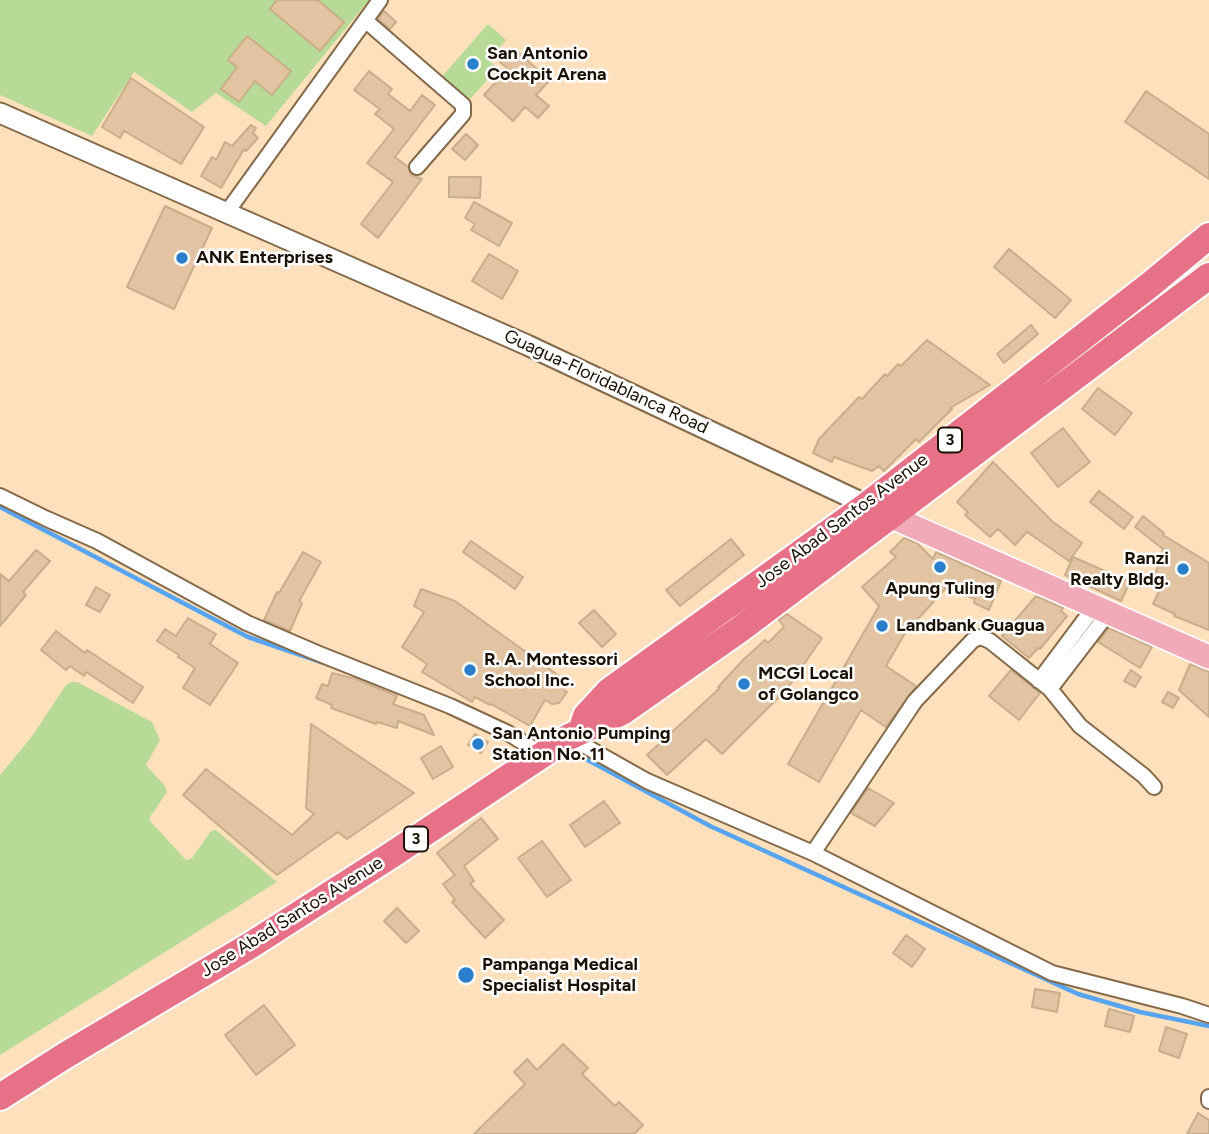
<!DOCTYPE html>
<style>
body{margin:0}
canvas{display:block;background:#fee0bd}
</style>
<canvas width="1209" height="1134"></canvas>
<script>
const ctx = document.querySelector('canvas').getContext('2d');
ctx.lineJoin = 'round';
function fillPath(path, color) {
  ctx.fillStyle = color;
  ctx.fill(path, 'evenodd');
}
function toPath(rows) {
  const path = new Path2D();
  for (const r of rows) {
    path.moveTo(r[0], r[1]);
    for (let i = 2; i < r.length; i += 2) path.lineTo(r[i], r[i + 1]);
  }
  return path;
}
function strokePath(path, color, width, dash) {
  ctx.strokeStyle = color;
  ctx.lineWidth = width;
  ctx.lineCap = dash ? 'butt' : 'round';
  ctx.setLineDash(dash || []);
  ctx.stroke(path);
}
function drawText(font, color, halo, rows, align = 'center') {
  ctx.font = font + ' Figtree,sans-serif';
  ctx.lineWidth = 5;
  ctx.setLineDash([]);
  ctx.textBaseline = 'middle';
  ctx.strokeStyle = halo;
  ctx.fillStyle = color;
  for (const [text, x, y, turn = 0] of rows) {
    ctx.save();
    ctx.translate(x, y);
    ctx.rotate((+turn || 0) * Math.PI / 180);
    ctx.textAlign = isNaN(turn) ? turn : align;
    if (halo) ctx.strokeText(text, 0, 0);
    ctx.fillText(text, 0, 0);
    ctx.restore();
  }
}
const green = toPath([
 [0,0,369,0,266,126,216,93,192,112,134,72,92,136,0,95],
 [488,24,506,40,489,60,498,68,465,105,438,81],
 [71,682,77,682,152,722,160,740,146,765,165,786,167,792,150,817,150,821,186,860,192,858,211,831,216,830,277,882,0,1055,0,775,33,735,66,685]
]);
const stream = toPath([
 [0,507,248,637,330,665],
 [586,759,710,826,1078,994,1140,1012,1209,1026]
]);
const building = toPath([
 [277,0,318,0,344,22,320,51,270,9,277,0],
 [384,11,396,22,390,29,378,19,384,11],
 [247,36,291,71,272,95,255,81,239,102,221,89,237,67,228,60,247,36],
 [513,48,550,80,536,95,549,106,538,118,525,107,513,121,484,95,508,69,500,62,513,48],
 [369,71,392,89,388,94,410,111,422,95,435,105,395,157,408,167,411,175,422,179,378,238,361,224,393,182,367,163,394,129,375,114,380,109,354,90,369,71],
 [131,78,204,127,181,164,124,131,120,138,102,127,131,78],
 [1146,91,1209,134,1209,179,1125,122,1146,91],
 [251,125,256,128,253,133,258,138,246,151,244,149,221,188,201,176,212,157,216,160,225,142,232,146,251,125],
 [466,134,478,145,465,160,452,149,466,134],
 [449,177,481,177,480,198,449,197,449,177],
 [474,202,512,223,499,246,471,230,475,224,465,218,474,202],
 [165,206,212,228,174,309,127,287,165,206],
 [1009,249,1071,300,1055,318,994,267,1009,249],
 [489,254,518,271,502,299,472,281,489,254],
 [1031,325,1038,334,1004,363,997,354,1031,325],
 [927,340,990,385,950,408,952,409,919,442,916,439,884,471,879,466,872,471,834,457,832,462,813,453,819,439,859,397,862,399,885,374,887,376,898,364,901,366,927,340],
 [1098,388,1132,413,1115,435,1082,409,1098,388],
 [1063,428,1090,462,1058,487,1031,453,1063,428],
 [993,462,1053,522,1082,543,1069,561,1027,532,1015,545,998,529,990,537,965,515,968,512,957,502,993,462],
 [1099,491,1133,517,1124,529,1090,502,1099,491],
 [1143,516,1164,533,1163,535,1209,563,1209,630,1174,616,1175,614,1153,604,1165,579,1155,575,1163,549,1135,527,1143,516],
 [904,538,917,543,933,559,936,552,1001,581,989,610,974,603,975,599,947,587,905,633,886,666,916,686,886,727,861,710,819,782,788,764,879,606,862,587,896,557,890,552,904,538],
 [731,539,744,555,680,606,666,590,731,539],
 [471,541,523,577,515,589,463,552,471,541],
 [36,550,50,561,23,592,26,595,0,626,0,574,9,581,36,550],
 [303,552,321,562,299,601,302,603,290,631,264,620,277,592,279,593,303,552],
 [1073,557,1130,582,1121,601,1065,575,1073,557],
 [96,587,110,595,100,612,86,605,96,587],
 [421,589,455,601,569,683,564,690,567,692,559,703,552,704,545,700,530,726,491,704,490,705,475,697,472,702,422,672,427,664,402,647,424,612,414,606,421,589],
 [1036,596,1063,608,1061,611,1067,616,1040,649,1038,648,1029,658,1002,636,1036,596],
 [594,610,616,634,602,647,579,623,594,610],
 [787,614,822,638,787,689,722,754,706,739,667,775,647,755,720,688,718,687,743,660,765,640,768,643,784,627,779,620,787,614],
 [188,618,216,634,210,644,238,663,210,705,183,688,195,668,178,657,179,655,157,641,165,629,176,636,188,618],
 [1109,628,1152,647,1140,668,1098,642,1109,628],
 [56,631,85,653,87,650,143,687,133,703,86,672,84,676,70,666,66,670,41,650,56,631],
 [1190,664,1209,672,1209,717,1179,690,1190,664],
 [1011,670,1040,693,1019,720,989,696,1011,670],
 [1131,670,1141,677,1135,687,1124,681,1131,670],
 [332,673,356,679,397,696,393,704,424,715,434,735,398,721,397,728,377,722,376,724,331,708,332,705,316,698,322,684,328,686,332,673],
 [1168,692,1179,698,1173,708,1162,702,1168,692],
 [311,724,414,793,347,839,338,832,277,875,183,795,206,769,292,835,314,814,306,808,311,724],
 [475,734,488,742,481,753,468,745,475,734],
 [441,746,453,767,433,779,421,758,441,746],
 [868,788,894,803,875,826,851,813,868,788],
 [604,801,620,823,585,847,570,825,604,801],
 [481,818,498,839,464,866,474,881,470,884,504,920,485,938,452,902,455,900,443,884,455,875,437,853,481,818],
 [542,841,571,880,547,897,518,858,542,841],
 [397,908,419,931,406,943,384,921,397,908],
 [906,935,925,949,912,967,893,953,906,935],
 [1035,989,1060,993,1057,1012,1032,1007,1035,989],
 [264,1005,295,1045,256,1075,225,1035,264,1005],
 [1109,1009,1134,1016,1130,1032,1105,1026,1109,1009],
 [1166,1027,1187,1034,1179,1058,1159,1051,1166,1027],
 [563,1044,588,1068,582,1074,615,1106,619,1102,643,1125,634,1134,474,1134,525,1084,514,1072,527,1059,537,1070,563,1044],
 [1198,1113,1209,1120,1209,1134,1187,1134,1198,1113]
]);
const street = toPath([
 [366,21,463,105,463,114,417,167],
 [227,212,380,0],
 [0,496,47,519,97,541,247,623,317,653,450,706,508,733,543,755],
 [1039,681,1095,606],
 [1050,689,1109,612],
 [569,737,647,781,813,853,1052,973,1182,1006,1209,1015],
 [813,853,915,701,973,640,981,637,990,641,1050,689,1080,726,1144,776,1154,787],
 [1209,1097,1209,1101]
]);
const secondary = toPath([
 [0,113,527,345,867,505]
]);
const primary = toPath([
 [876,510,1209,657]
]);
const highway = toPath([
 [581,731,586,716,609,691,867,505,1151,284,1209,236],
 [0,1097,66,1055,251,945,393,854,569,737,622,712,739,630,1209,276]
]);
const markers = [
 [473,64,7,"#2a7fcd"],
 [182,258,7,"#2a7fcd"],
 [940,567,7,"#2a7fcd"],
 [1183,569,7,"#2a7fcd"],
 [882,626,7,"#2a7fcd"],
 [470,670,7,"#2a7fcd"],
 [744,684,7,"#2a7fcd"],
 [478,744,7,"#2a7fcd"],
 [466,975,9,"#2a7fcd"]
];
const shields = [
 [950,440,24],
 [416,839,24]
];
const shieldNames = [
 ["3",950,440],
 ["3",416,839]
];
const poiNames = [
 ["San Antonio",487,54],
 ["Cockpit Arena",487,75],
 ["ANK Enterprises",196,258],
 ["Ranzi",1169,559,"right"],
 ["Realty Bldg.",1169,580,"right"],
 ["Apung Tuling",940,589,"center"],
 ["Landbank Guagua",896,626],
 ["R. A. Montessori",484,660],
 ["School Inc.",484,681],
 ["MCGI Local",758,674],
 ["of Golangco",758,695],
 ["San Antonio Pumping",492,734],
 ["Station No. 11",492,755],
 ["Pampanga Medical",482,965],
 ["Specialist Hospital",482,986]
];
const streetNames = [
 ["Guagua-Floridablanca Road",606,382,25],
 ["Jose Abad Santos Avenue",842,521,-37],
 ["Jose Abad Santos Avenue",292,917,-32]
];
fillPath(green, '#b7da96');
strokePath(stream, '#57a4f1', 4.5);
fillPath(building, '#e2c4a2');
strokePath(building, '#caad8b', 2);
strokePath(street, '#856a4a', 18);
strokePath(secondary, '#856a4a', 23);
strokePath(primary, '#fff', 26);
strokePath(highway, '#fff', 30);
strokePath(street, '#fff', 14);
strokePath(secondary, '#fff', 19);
strokePath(primary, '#f1aab7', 23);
strokePath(highway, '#e77287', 26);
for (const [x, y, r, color] of markers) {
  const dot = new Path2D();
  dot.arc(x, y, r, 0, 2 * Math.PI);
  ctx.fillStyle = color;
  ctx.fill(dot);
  strokePath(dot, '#fff', 2.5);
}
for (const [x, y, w] of shields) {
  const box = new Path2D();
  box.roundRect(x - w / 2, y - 12.5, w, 25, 5);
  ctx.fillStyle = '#fff';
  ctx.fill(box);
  strokePath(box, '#1a1004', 2);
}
drawText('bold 16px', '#1a1004', null, shieldNames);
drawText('bold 18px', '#1a1004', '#fff', poiNames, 'left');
drawText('18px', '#1a1004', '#fff', streetNames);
</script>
